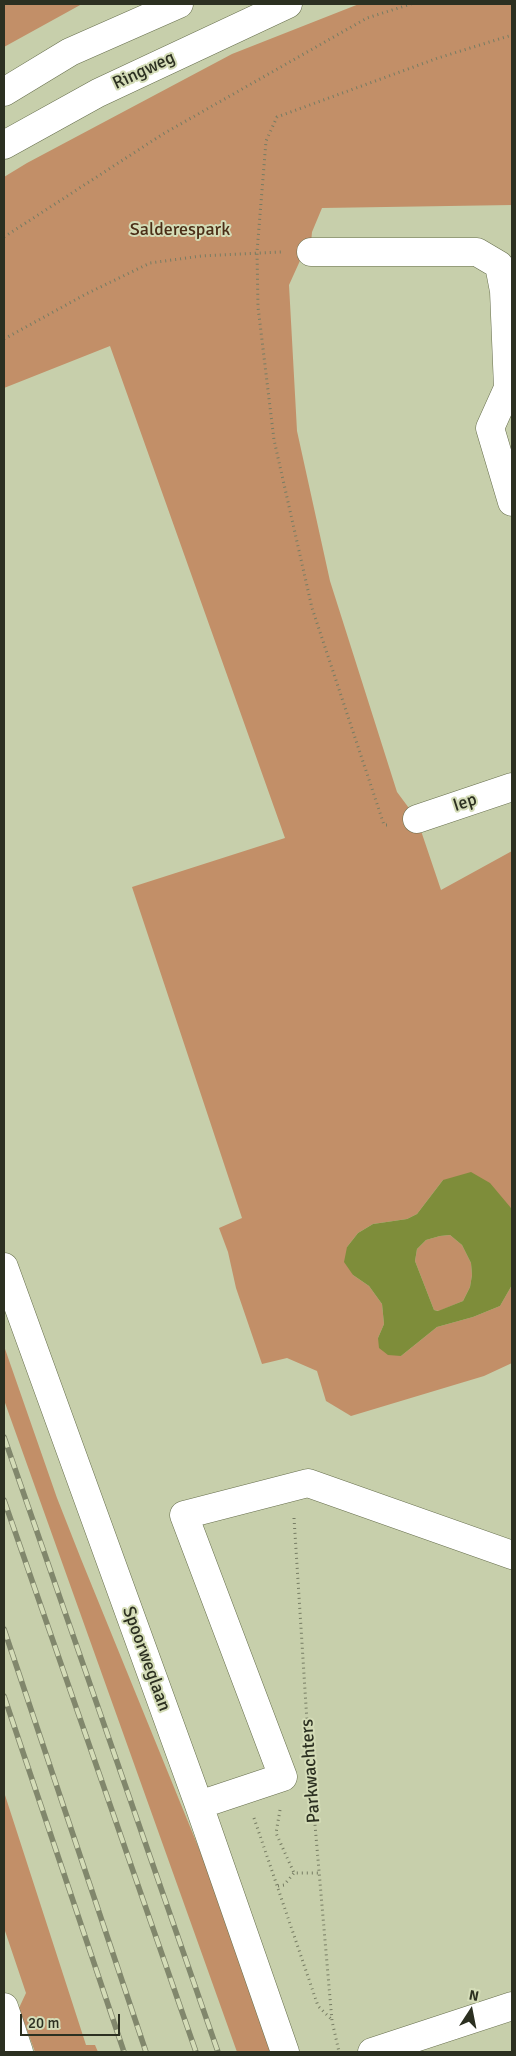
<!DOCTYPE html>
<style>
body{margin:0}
#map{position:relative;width:516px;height:2056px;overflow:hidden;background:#c7cfab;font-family:Signika,sans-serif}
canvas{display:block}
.frame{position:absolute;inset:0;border:5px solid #2c3021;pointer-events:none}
.north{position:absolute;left:446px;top:1986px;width:50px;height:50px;-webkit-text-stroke:4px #d4dcb7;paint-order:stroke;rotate:11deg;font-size:14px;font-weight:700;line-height:20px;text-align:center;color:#2c3021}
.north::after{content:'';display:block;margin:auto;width:18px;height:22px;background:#2c3021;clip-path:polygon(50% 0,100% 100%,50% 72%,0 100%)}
.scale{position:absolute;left:20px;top:2014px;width:100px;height:22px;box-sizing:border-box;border:2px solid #2c3021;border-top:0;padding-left:6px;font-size:15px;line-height:18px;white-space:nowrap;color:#2c3021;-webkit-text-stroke:4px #d4dcb7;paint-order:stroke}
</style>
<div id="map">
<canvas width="516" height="2056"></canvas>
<div class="frame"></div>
<div class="north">N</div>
<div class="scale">20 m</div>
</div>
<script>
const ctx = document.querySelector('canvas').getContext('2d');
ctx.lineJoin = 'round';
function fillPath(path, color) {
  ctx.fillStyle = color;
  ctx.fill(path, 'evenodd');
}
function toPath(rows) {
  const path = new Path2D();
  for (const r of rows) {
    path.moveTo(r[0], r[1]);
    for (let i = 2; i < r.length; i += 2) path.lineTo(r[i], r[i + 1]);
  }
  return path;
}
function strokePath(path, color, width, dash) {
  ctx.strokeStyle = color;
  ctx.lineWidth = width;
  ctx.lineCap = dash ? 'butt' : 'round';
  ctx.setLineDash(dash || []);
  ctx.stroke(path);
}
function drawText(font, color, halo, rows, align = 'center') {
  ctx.font = font + ' Signika,sans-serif';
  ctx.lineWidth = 4;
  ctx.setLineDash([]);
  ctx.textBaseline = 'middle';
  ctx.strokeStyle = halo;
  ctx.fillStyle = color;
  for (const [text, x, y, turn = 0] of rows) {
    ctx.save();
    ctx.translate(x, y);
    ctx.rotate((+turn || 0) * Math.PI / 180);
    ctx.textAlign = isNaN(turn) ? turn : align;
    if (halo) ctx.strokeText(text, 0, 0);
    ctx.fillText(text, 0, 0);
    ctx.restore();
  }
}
const green = toPath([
 [4,4,82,4,4,47],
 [359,4,512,4,512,205,322,208,312,232,311,243,308,243,289,285,297,431,330,581,397,792,417,819,441,890,512,851,512,1214,511,1208,443,1180,417,1214,407,1219,373,1224,358,1233,347,1247,353,1275,369,1286,382,1304,384,1324,378,1338,401,1356,437,1327,473,1317,500,1306,512,1285,512,1363,484,1376,351,1416,326,1401,317,1371,287,1358,262,1364,236,1288,228,1252,219,1228,242,1218,132,887,285,838,110,346,4,388,4,177,27,163,232,54],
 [450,1235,462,1245,471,1263,472,1275,470,1287,463,1301,439,1311,434,1310,415,1261,417,1249,426,1240,440,1236],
 [4,1346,57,1498,81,1559,204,1861,271,2052,237,2052,4,1400],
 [4,1792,86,2045,95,2045,98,2052,35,2052,19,2008,26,1993,4,1928]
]);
const water = toPath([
 [471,1172,490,1183,511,1208,512,1214,512,1285,500,1306,473,1317,437,1327,401,1356,388,1355,379,1348,378,1338,384,1324,382,1304,369,1286,353,1275,344,1262,347,1247,358,1233,373,1224,407,1219,417,1214,443,1180],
 [450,1235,462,1245,471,1263,472,1275,470,1287,463,1301,438,1311,434,1310,415,1261,417,1249,426,1240,440,1236]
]);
const path = toPath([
 [4,237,163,134,367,18,411,4],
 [4,339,86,294,150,263,201,256,281,252],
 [387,825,384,825,312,608,274,440,258,307,257,252,266,141,277,117,438,58,512,35],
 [294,1518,309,1753],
 [312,1790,332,2021,339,2052],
 [280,1810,276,1833,294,1873,319,1873],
 [254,1818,318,2006,332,2020],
 [278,1886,284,1885,294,1873]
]);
const minor = toPath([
 [4,92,70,52,179,4],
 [311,252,477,252,499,265,504,291,508,388],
 [512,388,508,388,490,428,512,502],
 [417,819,512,787],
 [4,1267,199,1805,285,2052],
 [199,1805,283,1777,184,1515,308,1483,512,1555],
 [4,2007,19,2052],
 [372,2052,512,2006]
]);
const secondary = toPath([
 [4,145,98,93,288,4]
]);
const rail = toPath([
 [4,1437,218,2052],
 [4,1500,196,2052],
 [4,1629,146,2052],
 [4,1696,124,2052]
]);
const streetNames = [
 ["Ringweg",144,71,-25],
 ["Iep",465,803,-18],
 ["Spoorweglaan",146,1659,70],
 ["Parkwachters",311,1771,-94]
];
const parkNames = [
 ["Salderespark",180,230]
];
fillPath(green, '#c28f68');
fillPath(water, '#7e8d3a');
strokePath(minor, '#666e4c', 29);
strokePath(secondary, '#666e4c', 29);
strokePath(path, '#767c63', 3, [1, 4]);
strokePath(minor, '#fff', 28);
strokePath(secondary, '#fff', 28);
strokePath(rail, '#81876c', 5.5);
strokePath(rail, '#d4dcb7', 4, [11]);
drawText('18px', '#2c3021', '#d4dcb7', streetNames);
drawText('18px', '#4a2d16', '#d4dcb7', parkNames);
</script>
